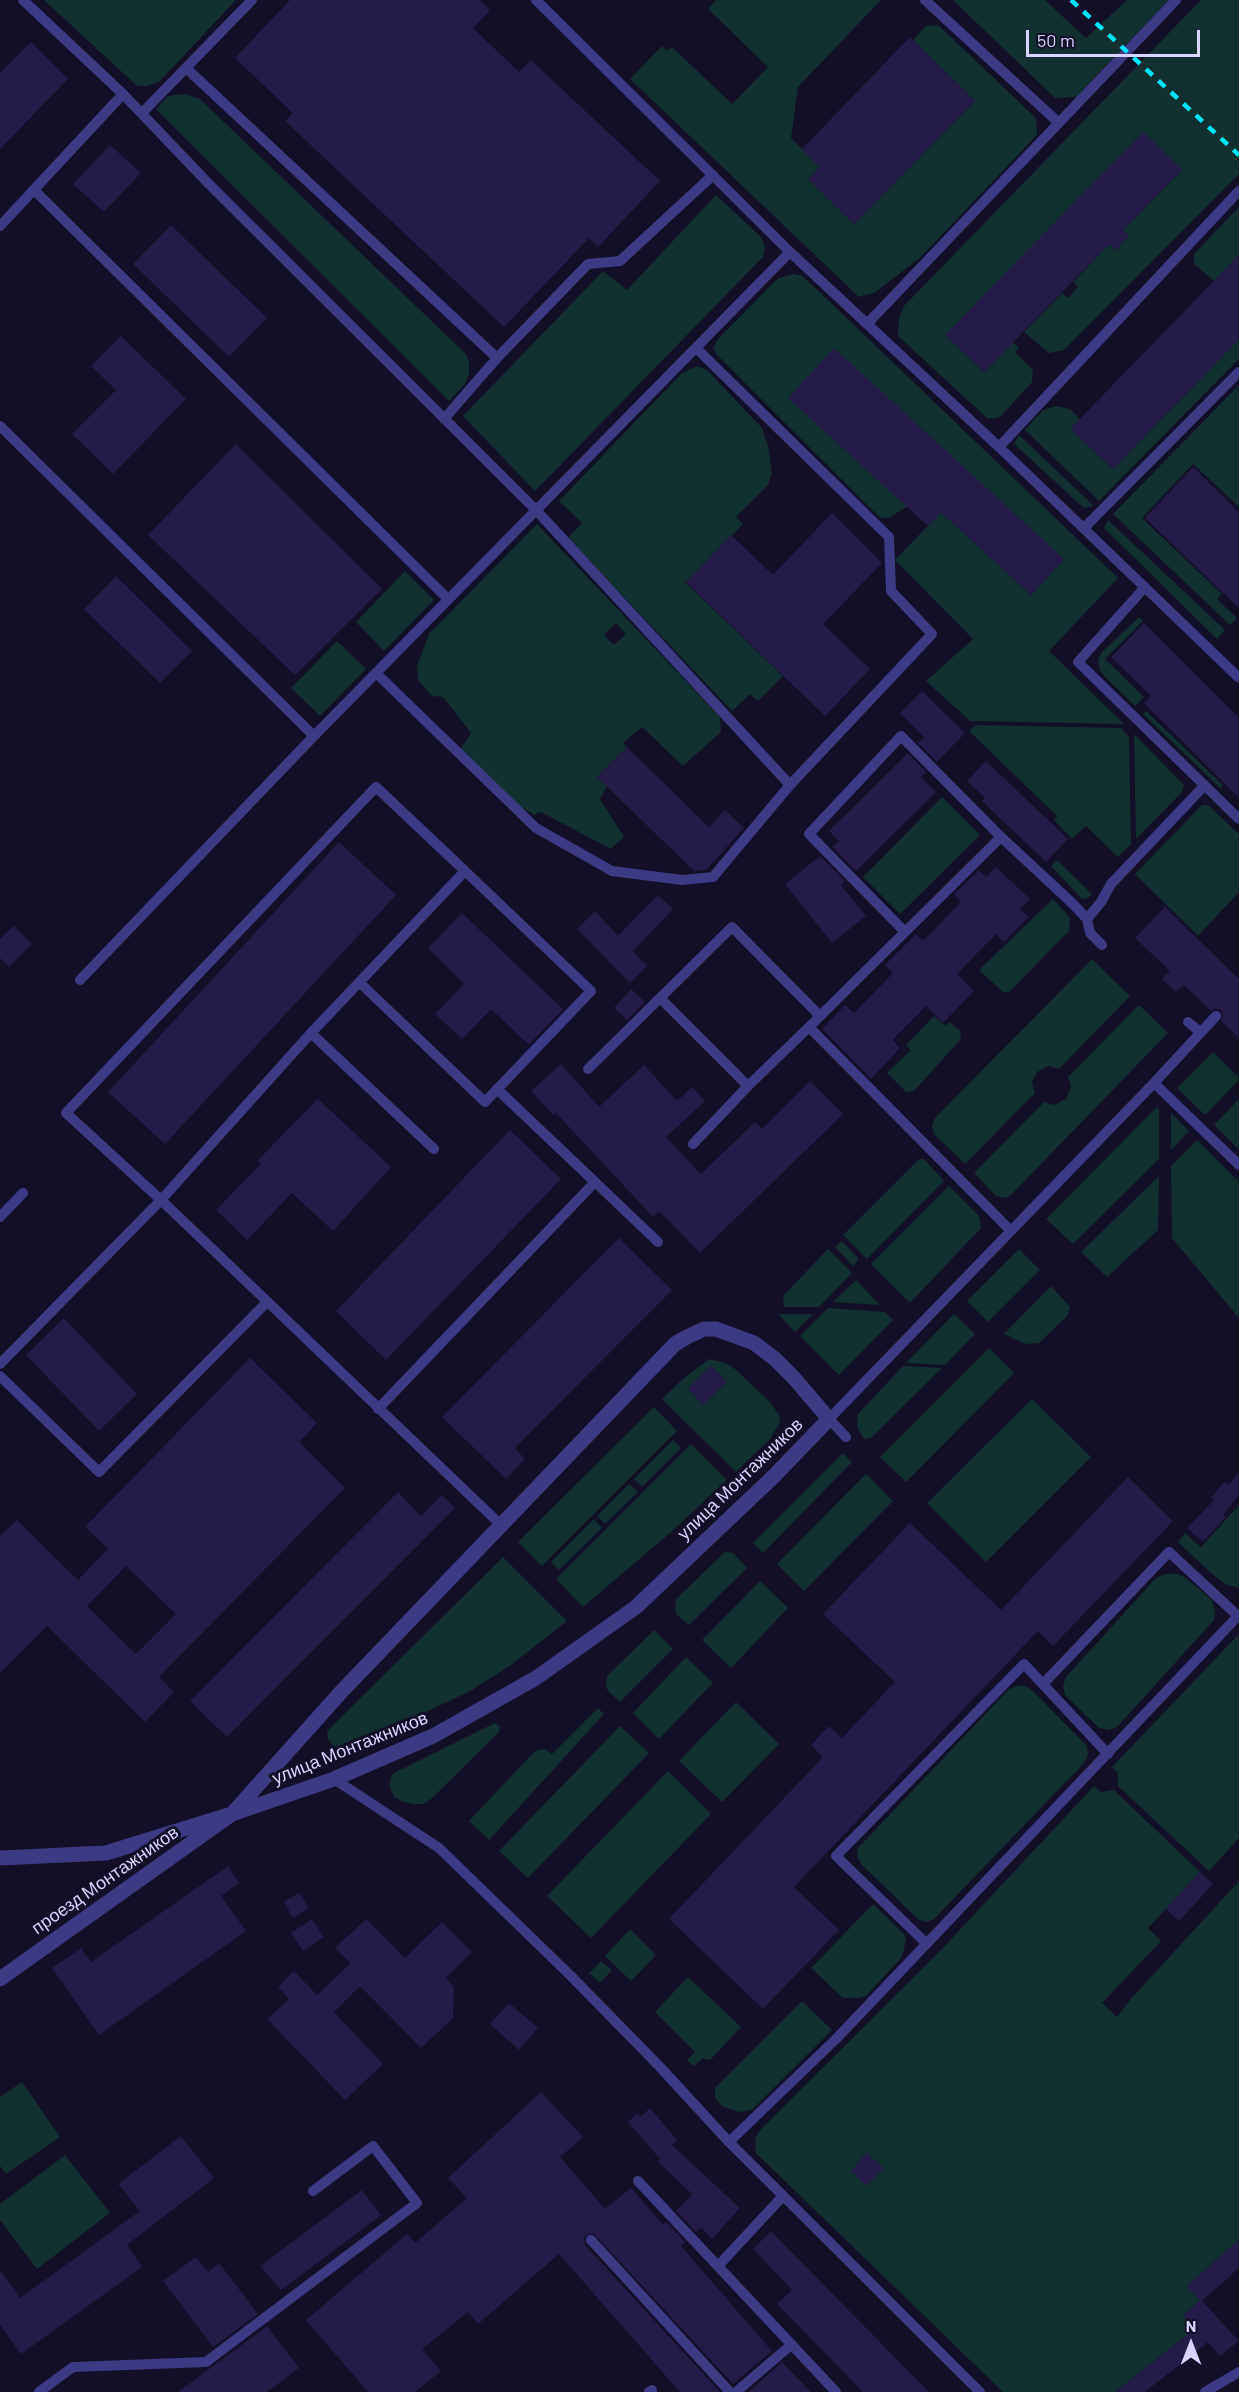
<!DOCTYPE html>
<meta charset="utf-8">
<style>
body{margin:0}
#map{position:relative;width:1239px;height:2392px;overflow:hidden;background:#130f26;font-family:Barlow,sans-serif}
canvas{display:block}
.north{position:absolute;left:1161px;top:2314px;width:60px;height:60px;-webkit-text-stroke:4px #130f26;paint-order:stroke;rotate:0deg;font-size:16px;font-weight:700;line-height:24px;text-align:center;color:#d9d4ff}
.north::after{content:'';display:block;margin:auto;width:21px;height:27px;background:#d9d4ff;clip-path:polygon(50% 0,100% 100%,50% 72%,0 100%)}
.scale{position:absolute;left:1026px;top:30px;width:174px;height:27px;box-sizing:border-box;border:3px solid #d9d4ff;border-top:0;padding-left:8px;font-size:18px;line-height:21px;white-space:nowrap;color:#d9d4ff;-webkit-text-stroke:4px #130f26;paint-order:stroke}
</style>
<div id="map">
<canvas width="1239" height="2392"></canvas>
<div class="north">N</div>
<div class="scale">50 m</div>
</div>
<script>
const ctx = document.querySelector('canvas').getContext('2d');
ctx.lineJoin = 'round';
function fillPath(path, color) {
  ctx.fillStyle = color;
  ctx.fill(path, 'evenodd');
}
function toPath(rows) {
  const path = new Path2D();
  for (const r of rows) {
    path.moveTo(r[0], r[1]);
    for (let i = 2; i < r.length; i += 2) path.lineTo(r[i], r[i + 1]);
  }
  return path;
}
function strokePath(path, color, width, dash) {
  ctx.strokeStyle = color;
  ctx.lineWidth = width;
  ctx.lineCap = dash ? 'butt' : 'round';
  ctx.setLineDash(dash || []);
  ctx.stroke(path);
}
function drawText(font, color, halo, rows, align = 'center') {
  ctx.font = font + ' Barlow,sans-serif';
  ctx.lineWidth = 6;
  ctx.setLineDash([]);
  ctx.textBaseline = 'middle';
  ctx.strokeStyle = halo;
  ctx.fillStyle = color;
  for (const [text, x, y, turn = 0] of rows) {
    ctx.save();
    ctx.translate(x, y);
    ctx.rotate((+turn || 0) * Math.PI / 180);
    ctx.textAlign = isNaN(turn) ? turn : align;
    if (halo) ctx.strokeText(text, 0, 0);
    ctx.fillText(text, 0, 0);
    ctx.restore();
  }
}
const green = toPath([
 [44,0,236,0,159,82,147,86,137,86],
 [716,0,881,0,798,87,791,138,820,167,808,179,854,224,975,101,913,40,926,26,938,25,1036,118,1037,135,920,258,874,293,859,297,630,79,662,46,667,51,672,47,732,104,768,67,708,9],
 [953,0,1045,0,1086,38,1127,0,1169,0,1076,97,1055,98],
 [1201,0,1239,0,1239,174,1064,350,1049,353,1024,332,1062,293,1068,298,1078,287,1073,282,1109,244,1115,250,1129,236,1123,230,1182,170,946,335,984,372,1013,342,1019,348,1015,352,1033,370,1032,382,1001,416,994,419,987,418,898,336,899,319,904,306],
 [185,94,200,99,466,354,469,362,469,373,465,384,449,401,156,109,168,96],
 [716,195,761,237,765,247,763,257,535,491,463,416,603,271,627,290],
 [1239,207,1239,255,1214,281,1194,264,1194,254],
 [793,274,802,276,811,284,1118,578,1049,651,1124,724,970,721,926,681,973,639,895,560,941,512,1031,595,1063,560,834,349,907,507,888,518,880,518,717,355,713,347,719,338,777,279],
 [1239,339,1239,359,1099,501,1025,430,1043,410,1056,406,1070,409,1080,419,1071,429,1113,469],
 [697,366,707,370,762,428,768,446,772,473,768,485,736,517,743,524,686,583,783,676,758,701,750,694,732,711,568,538,582,523,559,501,682,373],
 [1239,385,1239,507,1193,464,1142,518,1222,594,1217,599,1237,618,1230,625,1113,514],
 [1019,435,1094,506,1084,508,1014,444],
 [1108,520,1225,630,1217,639,1104,528],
 [537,524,720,717,721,732,683,766,642,727,623,743,627,747,597,777,607,786,600,799,624,837,611,849,541,812,534,815,521,807,460,750,471,733,443,697,432,696,418,680,417,666,429,634],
 [616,623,626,634,614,645,604,635],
 [405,571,434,600,384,651,356,622],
 [1139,617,1143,621,1105,659,1144,697,1135,706,1105,677,1100,670,1098,661,1101,653],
 [337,641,366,669,320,716,291,688],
 [1146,711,1223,785,1220,788,1143,714],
 [976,725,1121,728,1129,737,1131,844,1118,857,1086,826,1072,839,1054,820,1057,816,969,731],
 [1134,734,1184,785,1182,792,1136,839],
 [942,797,980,835,900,914,863,877],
 [1202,805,1208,805,1239,834,1239,892,1198,936,1135,874],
 [1057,860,1092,894,1088,898,1082,899,1051,866],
 [1053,899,1070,918,1069,931,1009,992,1003,992,979,970],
 [1092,959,1130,996,1059,1069,1049,1066,1037,1072,1032,1082,1035,1093,965,1164,934,1134,932,1125,935,1118],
 [1139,1005,1168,1033,1011,1195,1006,1198,996,1196,974,1173,1044,1102,1054,1105,1066,1099,1071,1086,1068,1077],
 [934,1016,945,1026,950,1022,960,1031,961,1039,914,1091,906,1092,887,1073,911,1050,906,1045],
 [1213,1052,1239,1078,1239,1080,1205,1115,1177,1088],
 [1239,1099,1239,1149,1214,1125],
 [1157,1107,1159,1110,1159,1159,1073,1244,1046,1219],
 [1171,1113,1189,1131,1171,1150],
 [1197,1140,1239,1182,1239,1318,1172,1238,1171,1166],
 [919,1159,924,1159,944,1181,867,1259,843,1235],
 [1159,1176,1158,1230,1107,1277,1081,1252],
 [949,1186,979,1216,981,1228,910,1303,871,1264],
 [842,1241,859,1259,853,1266,835,1247],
 [828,1249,852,1273,819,1307,784,1307,783,1296],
 [1019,1249,1040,1270,988,1322,967,1301],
 [856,1280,880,1305,833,1302],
 [1051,1286,1070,1307,1068,1315,1039,1343,1025,1344,1004,1334],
 [828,1308,885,1312,893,1320,839,1375,800,1336],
 [778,1314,813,1314,795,1332],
 [954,1314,975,1334,945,1365,906,1363],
 [989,1348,1014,1373,906,1482,880,1457],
 [709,1359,725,1363,735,1369,770,1402,780,1416,779,1424,770,1439,736,1472,662,1399,684,1378],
 [711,1366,727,1382,703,1404,688,1389],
 [903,1366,942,1368,871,1438,864,1439,857,1427,858,1414],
 [1032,1399,1091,1457,986,1562,927,1503],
 [654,1407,677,1431,542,1566,518,1542],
 [673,1440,681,1448,642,1487,634,1479],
 [691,1444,727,1480,670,1533,583,1607,556,1579],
 [843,1453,852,1462,763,1553,753,1543],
 [866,1474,893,1501,804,1591,777,1564],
 [629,1484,638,1492,605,1524,597,1516],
 [1239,1505,1239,1588,1225,1584,1210,1572,1178,1542,1185,1533,1201,1547],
 [594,1519,602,1528,559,1570,551,1562],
 [725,1552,733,1553,747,1568,689,1625,677,1615,675,1610,676,1599],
 [503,1557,567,1621,511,1665,472,1690,347,1750,338,1749,333,1746,328,1739,327,1731],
 [1178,1574,1186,1578,1212,1600,1215,1610,1214,1620,1117,1727,1108,1730,1099,1728,1065,1695,1063,1686,1066,1677,1156,1578,1165,1574],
 [760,1581,788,1608,731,1668,702,1640],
 [654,1630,673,1649,620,1702,608,1691,606,1686,607,1676],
 [1239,1634,1239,1838,1209,1871,1118,1786,1118,1773,1112,1767],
 [686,1657,713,1683,659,1739,633,1713],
 [1016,1686,1025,1686,1033,1691,1087,1746,1088,1755,1084,1763,934,1919,927,1922,919,1920,862,1865,857,1856,858,1848,1009,1689],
 [736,1702,779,1744,722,1802,679,1761],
 [598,1708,604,1714,489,1840,469,1821,535,1751,544,1749,552,1754],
 [495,1723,500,1726,499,1732,431,1799,424,1804,414,1804,404,1802,394,1797,389,1785,392,1775,396,1772],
 [620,1726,649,1753,528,1878,499,1851],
 [668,1771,711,1814,591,1938,547,1896],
 [1094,1786,1101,1792,1114,1790,1200,1872,1148,1928,1161,1941,1102,2003,1117,2017,1129,2001,1239,1881,1239,2240,1187,2286,1200,2300,1195,2329,1115,2392,1003,2392,756,2153,755,2139,760,2130,940,1951],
 [867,2153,883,2168,867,2185,851,2171],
 [873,1904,904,1934,906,1940,902,1957,867,1995,860,1998,843,1998,811,1968],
 [630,1929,656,1955,631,1981,605,1956],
 [601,1961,612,1970,600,1983,589,1973],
 [688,1977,741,2027,711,2059,707,2060,703,2058,694,2066,687,2060,695,2052,655,2012],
 [802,2001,832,2030,752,2110,738,2112,722,2106,715,2098,715,2088],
 [22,2082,60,2137,6,2174,0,2166,0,2097],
 [65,2155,110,2213,37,2269,0,2220,0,2204]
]);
const building = toPath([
 [290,0,480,0,490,10,473,28,519,72,531,60,660,181,598,247,589,238,504,327,285,121,293,113,235,58],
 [910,37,975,101,854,224,808,179,820,167,802,149],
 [31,42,68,79,0,149,0,73],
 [1143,132,1182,170,1123,230,1129,236,1115,250,1109,244,984,372,945,335],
 [110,145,141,173,104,212,73,184],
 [171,225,267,318,229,357,133,264],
 [1239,255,1239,339,1113,469,1070,429],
 [121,336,186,399,113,474,72,434,116,390,91,366],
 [834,348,1064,559,1031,595,941,512,928,526,788,398],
 [236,444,382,589,295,675,148,535],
 [1193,467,1239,512,1239,608,1145,518],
 [832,513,882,563,823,624,870,669,825,716,686,582,731,535,773,575],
 [116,576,192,651,160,683,84,609],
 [1144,623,1239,718,1239,798,1144,703,1151,696,1111,657],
 [922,691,965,733,937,762,918,743,924,737,900,713],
 [627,747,709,827,725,810,744,828,706,870,694,871,597,777],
 [908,753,926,772,921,777,936,792,856,871,832,847,839,841,829,831],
 [986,761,1068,839,1046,862,982,801,985,798,967,781],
 [339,842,396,895,165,1144,108,1092],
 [820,856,845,881,841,885,866,916,832,943,785,884],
 [996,867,1030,899,1020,909,1029,917,1004,942,996,934,957,974,974,991,943,1023,926,1006,892,1040,900,1048,871,1079,822,1029,845,1005,854,1013,893,973,885,965,916,934,923,941,961,902,954,894,979,870,986,877],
 [658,895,673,909,633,951,647,966,630,983,577,929,595,911,618,936],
 [1165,907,1239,979,1239,1038,1221,1021,1223,1014,1221,1010,1214,1009,1211,1011,1184,985,1176,992,1162,979,1170,971,1135,938],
 [462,913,563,1009,529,1045,491,1009,462,1039,435,1014,464,984,428,948],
 [14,926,32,944,9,967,0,958,0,939],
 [631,989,645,1002,627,1020,614,1008],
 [561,1064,599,1107,644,1065,677,1101,692,1087,705,1101,666,1137,701,1174,755,1122,762,1129,810,1081,843,1114,700,1253,659,1211,653,1217,556,1113,553,1115,531,1091],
 [318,1099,391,1167,333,1231,292,1193,247,1240,216,1210,261,1164,257,1161],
 [510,1130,561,1179,386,1360,336,1311],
 [619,1238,672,1290,515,1448,525,1459,506,1479,442,1417],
 [64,1318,137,1394,99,1431,26,1355],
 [250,1358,317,1423,299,1442,345,1488,159,1677,174,1692,145,1722,47,1626,0,1673,0,1536,17,1520,78,1580,108,1549,85,1527],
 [126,1566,176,1614,136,1654,87,1606],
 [711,1366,727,1382,703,1405,688,1389],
 [1239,1473,1239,1495,1223,1515,1226,1517,1203,1542,1187,1528,1214,1500,1211,1498,1224,1482,1228,1485],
 [1128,1477,1173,1521,1053,1646,1038,1631,794,1887,839,1930,763,2009,669,1919,823,1757,811,1745,829,1726,842,1738,895,1682,823,1614,910,1523,1001,1610],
 [398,1492,421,1516,442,1495,455,1508,227,1737,190,1701],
 [228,1866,239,1883,221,1896,246,1931,99,2035,52,1968,81,1948,91,1962],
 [1200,1872,1213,1884,1179,1921,1166,1909],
 [299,1893,309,1908,293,1918,284,1902],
 [312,1919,324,1937,303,1951,291,1933],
 [366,1919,405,1958,442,1922,472,1952,446,1978,454,1987,453,2018,421,2048,360,1986,334,2012,383,2064,345,2100,267,2019,289,1999,278,1987,294,1971,317,1995,351,1963,335,1948],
 [509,2003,538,2028,519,2050,490,2024],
 [541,2092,583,2137,560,2157,605,2209,631,2188,663,2225,666,2222,685,2242,681,2246,772,2351,733,2384,593,2233,584,2237,585,2245,720,2392,680,2392,559,2254,478,2324,468,2312,422,2349,441,2371,415,2392,368,2392,306,2320,407,2234,415,2243,467,2198,448,2178],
 [650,2108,677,2140,672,2145,740,2208,712,2239,701,2227,696,2232,676,2211,692,2194,657,2161,660,2159,628,2122,637,2113,640,2117],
 [181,2136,214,2178,127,2245,142,2267,21,2354,0,2325,0,2270,20,2298,140,2211,118,2184],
 [867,2153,883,2168,867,2186,851,2171],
 [362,2190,381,2215,281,2290,260,2266],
 [771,2231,929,2392,863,2392,777,2304,792,2290,753,2249],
 [1239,2240,1239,2268,1202,2301,1239,2341,1220,2356,1208,2342,1145,2392,1115,2392,1195,2329,1183,2315,1200,2300,1187,2286],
 [196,2257,208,2272,219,2263,258,2314,213,2347,163,2281],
 [267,2326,299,2368,267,2392,178,2392],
 [782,2362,811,2392,748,2392]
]);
const service = toPath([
 [23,0,123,94],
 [536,0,790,252],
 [925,0,1059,123],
 [186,68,497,358,444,419],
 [142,113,252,0],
 [34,190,448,599],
 [1239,191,999,447,1239,678],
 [0,226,123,94,208,183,536,510,790,785,932,634,891,591,889,537,696,348],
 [867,324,1176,0],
 [497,358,588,264,620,261,713,175],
 [0,426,314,736],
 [1084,528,1239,372],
 [1145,587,1078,662,1239,819],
 [376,673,536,828,612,871,682,880,713,877,790,785],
 [1087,919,1101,902,1111,884,1204,786],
 [905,932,1001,837],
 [80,980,314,736,790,252,999,447],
 [359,982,485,1102,591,991,465,871],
 [660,998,748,1086,809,1027,1010,1230],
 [1188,1022,1200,1032],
 [809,1027,905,932,809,834,901,736,1001,837,1072,903,1087,919,1090,933,1102,945],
 [311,1033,434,1149],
 [588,1069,732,927,820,1016],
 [1154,1083,1239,1165],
 [693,1144,748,1086],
 [595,1182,658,1242],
 [0,1217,23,1193],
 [0,1364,161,1200,311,1033,465,871,376,787,66,1113,161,1200,501,1525],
 [0,1376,99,1472,267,1302],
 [378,1409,595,1182,497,1089],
 [846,1437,829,1419,1154,1083,1216,1016],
 [1043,1684,1169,1552,1238,1616],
 [334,1779,439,1848,571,1976,660,2067,729,2142,980,2392],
 [926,1943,836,1856,1024,1664,1108,1754],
 [729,2142,837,2038,1239,1615],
 [638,2181,836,2392],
 [591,2240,730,2392],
 [718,2266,783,2196],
 [39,2392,73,2367,206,2362,417,2203,373,2146,313,2191],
 [649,2392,652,2390],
 [736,2392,791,2345],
 [1205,2392,1239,2372]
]);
const minor = toPath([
 [0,1858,106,1853,232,1814,334,1779,433,1736,536,1678,636,1607,773,1477,829,1419,794,1378,775,1359,754,1343,716,1329,704,1329,685,1338,675,1344,341,1692,232,1814,0,1979]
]);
const rail = toPath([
 [1071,0,1239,155]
]);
const streetNames = [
 ["улица Монтажников",740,1479,-44],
 ["улица Монтажников",350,1748,-22],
 ["проезд Монтажников",105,1880,-35]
];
fillPath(green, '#12302f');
fillPath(building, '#241b47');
strokePath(service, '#3d3a85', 10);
strokePath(minor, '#3d3a85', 15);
strokePath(rail, '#00e5ff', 4.5, [9, 8]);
drawText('18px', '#d9d4ff', '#130f26', streetNames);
</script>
